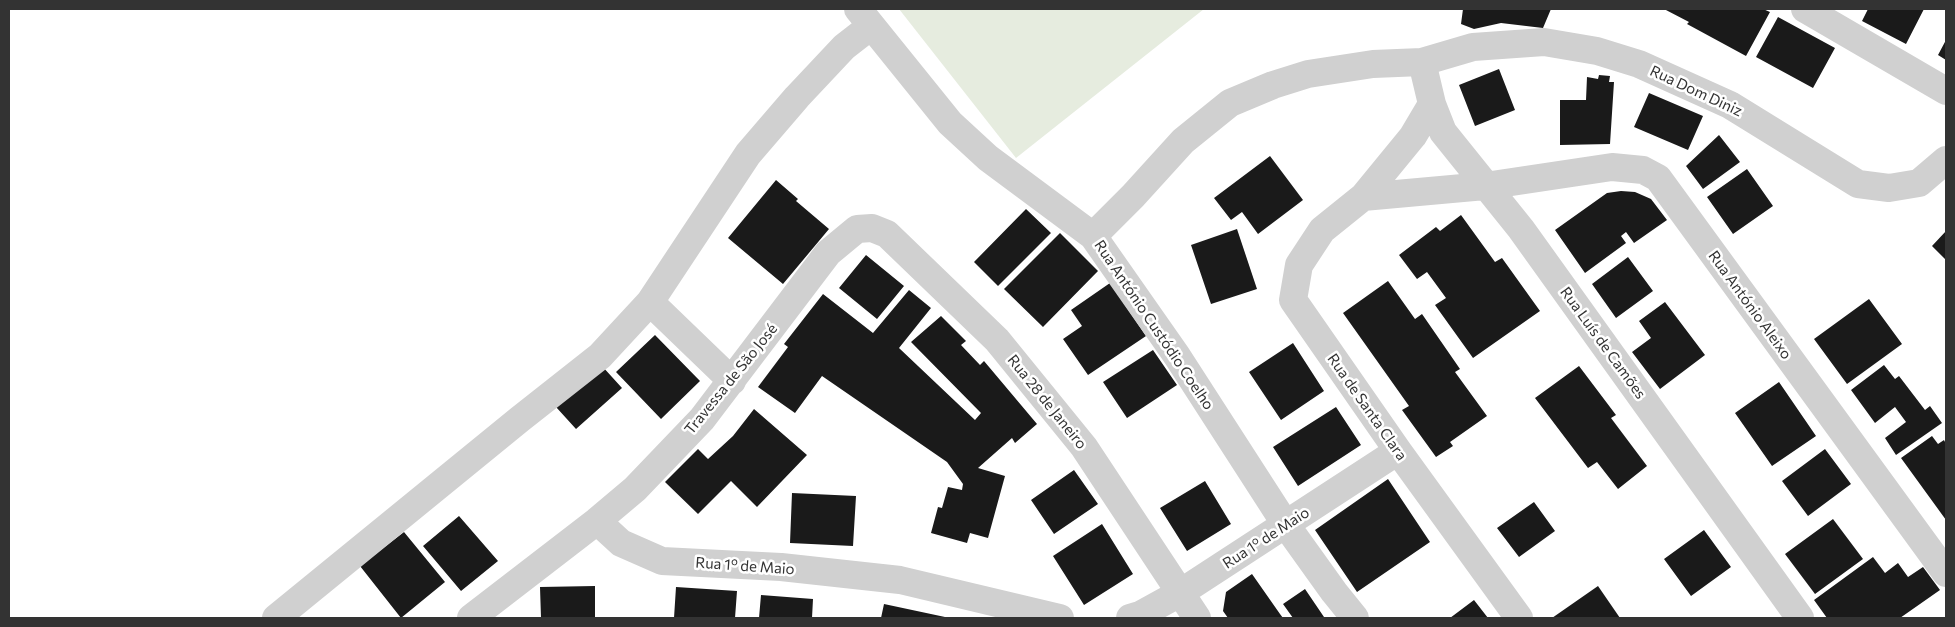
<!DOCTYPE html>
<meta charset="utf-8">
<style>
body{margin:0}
#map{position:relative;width:1955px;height:627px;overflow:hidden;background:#fff;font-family:Commissioner,sans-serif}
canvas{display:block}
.frame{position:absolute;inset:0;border:10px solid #333;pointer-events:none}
</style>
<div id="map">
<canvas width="1955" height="627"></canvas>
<div class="frame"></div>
</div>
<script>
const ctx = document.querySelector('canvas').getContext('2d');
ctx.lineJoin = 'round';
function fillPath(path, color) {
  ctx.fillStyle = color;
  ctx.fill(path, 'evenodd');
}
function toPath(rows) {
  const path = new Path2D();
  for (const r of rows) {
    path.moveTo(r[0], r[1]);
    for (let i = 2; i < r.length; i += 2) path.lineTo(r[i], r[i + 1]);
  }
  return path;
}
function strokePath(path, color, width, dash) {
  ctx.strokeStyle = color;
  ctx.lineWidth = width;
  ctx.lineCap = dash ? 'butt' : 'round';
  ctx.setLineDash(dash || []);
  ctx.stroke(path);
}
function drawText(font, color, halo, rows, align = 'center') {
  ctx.font = font + ' Commissioner,sans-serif';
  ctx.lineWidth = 5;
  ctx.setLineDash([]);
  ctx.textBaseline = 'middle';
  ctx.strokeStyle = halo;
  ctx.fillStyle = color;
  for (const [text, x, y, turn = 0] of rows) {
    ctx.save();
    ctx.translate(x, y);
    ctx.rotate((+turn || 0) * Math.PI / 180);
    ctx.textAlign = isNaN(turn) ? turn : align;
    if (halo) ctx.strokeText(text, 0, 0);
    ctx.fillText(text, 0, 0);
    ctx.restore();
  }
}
const green = toPath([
 [899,9,1204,9,1016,158]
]);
const building = toPath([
 [1463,9,1551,9,1543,28,1501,23,1474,29,1461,24],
 [1664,9,1763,9,1770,12,1746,56,1687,24,1689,22],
 [1868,9,1924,9,1906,44,1862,21],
 [1778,17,1835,48,1813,88,1756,57],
 [1946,40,1946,60,1938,55],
 [1499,69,1515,110,1475,126,1459,85],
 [1599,75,1610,76,1609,82,1614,82,1610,144,1560,145,1560,100,1586,100,1587,77,1598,79],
 [1649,93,1703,116,1688,150,1634,127],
 [1719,135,1740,162,1703,189,1686,166],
 [1270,156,1303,200,1258,234,1242,212,1231,220,1214,198],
 [1747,169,1773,206,1733,234,1707,197],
 [776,180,798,199,796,201,829,229,783,284,728,238],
 [1621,191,1635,192,1651,199,1667,220,1634,243,1626,232,1621,236,1626,243,1585,273,1555,230,1607,193],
 [1026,209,1051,233,998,286,974,262],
 [1461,215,1495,262,1502,258,1540,311,1473,358,1435,305,1446,298,1427,272,1417,279,1399,255,1436,227,1440,231],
 [1237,229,1257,289,1211,304,1191,245],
 [1946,231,1946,260,1932,246],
 [1060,233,1098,271,1043,327,1004,289],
 [866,255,904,286,877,319,839,288],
 [1628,257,1653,291,1616,318,1592,284],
 [1388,281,1415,319,1422,314,1460,369,1455,372,1487,416,1450,442,1453,446,1436,457,1402,410,1409,406,1343,313],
 [1110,283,1146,336,1088,375,1063,339,1082,326,1071,310],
 [909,290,931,308,899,348,975,420,981,413,911,342,941,316,966,341,961,345,980,365,984,361,1037,424,1015,443,1012,438,978,468,1005,476,988,538,970,533,967,543,931,533,938,507,942,508,948,487,962,490,963,484,947,462,822,376,795,413,758,387,788,347,784,344,823,294,873,333],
 [1869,299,1902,344,1847,384,1814,339],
 [1665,302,1705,355,1660,389,1632,352,1651,338,1639,321],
 [655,335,700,381,661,419,616,372],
 [1293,343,1324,391,1281,420,1249,372],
 [1153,350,1177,385,1127,418,1103,382],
 [1884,365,1895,379,1899,376,1925,410,1930,406,1942,423,1896,455,1885,438,1906,422,1895,407,1875,423,1851,390],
 [602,366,622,388,576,429,556,407],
 [1579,366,1616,415,1611,418,1647,466,1618,489,1597,462,1588,468,1535,398],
 [1779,382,1816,436,1772,466,1735,413],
 [1336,407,1361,445,1298,486,1273,447],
 [754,409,807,455,757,507,731,481,698,514,665,482,698,449,708,459,733,436],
 [1932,436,1938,444,1944,440,1946,444,1946,520,1901,458],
 [1825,449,1851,484,1808,516,1782,481],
 [1074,470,1098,504,1054,534,1031,500],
 [1388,479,1430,542,1357,592,1315,530],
 [1205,481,1231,524,1187,551,1160,508],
 [792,493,856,496,853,546,790,543],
 [1534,502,1555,531,1519,557,1497,528],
 [459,516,498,561,461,591,423,546],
 [1833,519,1863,559,1815,594,1785,554],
 [1102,524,1133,574,1084,605,1053,556],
 [1704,530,1731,567,1691,596,1664,559],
 [404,532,445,582,401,618,360,566],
 [1873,557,1885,573,1898,563,1908,577,1923,567,1940,590,1900,618,1827,618,1814,600],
 [1252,574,1280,614,1283,618,1228,618,1223,611,1226,592],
 [595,586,595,618,541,618,540,587],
 [1598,586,1620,618,1552,618],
 [676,587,737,591,735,618,674,618],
 [1305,589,1324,617,1321,618,1293,618,1283,604],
 [761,595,813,599,812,618,759,618],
 [1474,600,1488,618,1450,618],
 [884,604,945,617,945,618,881,618]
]);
const minor = toPath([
 [858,9,950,123,988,158,1093,236,1177,356,1286,525,1334,592,1355,618],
 [1805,9,1946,91],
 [1422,62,1432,104,1443,132,1521,229,1800,618],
 [1432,104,1413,136,1363,197,1322,230,1299,265,1293,300,1398,451,1519,618],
 [1363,197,1485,186,1612,167,1643,170,1658,178,1946,573],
 [1093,236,1133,196,1183,141,1230,103,1273,85,1308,74,1373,64,1422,62,1473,47,1544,42,1597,51,1639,64,1730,105,1858,184,1889,188,1919,183,1946,160],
 [650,302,732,381],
 [597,521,621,543,662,561,781,567,900,580,1060,618],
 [276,618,520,419,600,356,650,302,748,154,797,97,844,47,871,26],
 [471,618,597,521,635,489,702,419,828,253,857,229,872,228,887,234,997,340,1084,447,1197,618],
 [1130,618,1140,615,1180,593,1398,451]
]);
const streetNames = [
 ["Rua Dom Diniz",1696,91,25],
 ["Rua António Aleixo",1750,305,54],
 ["Rua António Custódio Coelho",1154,325,56],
 ["Rua Luís de Camões",1603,343,54],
 ["Travessa de São José",731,379,-51],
 ["Rua 28 de Janeiro",1047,402,51],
 ["Rua de Santa Clara",1367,407,55],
 ["Rua 1º de Maio",1266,538,-33],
 ["Rua 1º de Maio",745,566,4]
];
fillPath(green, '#e6ecdf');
fillPath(building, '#1a1a1a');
strokePath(minor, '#d0d0d0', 28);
drawText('15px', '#333', '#fff', streetNames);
</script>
